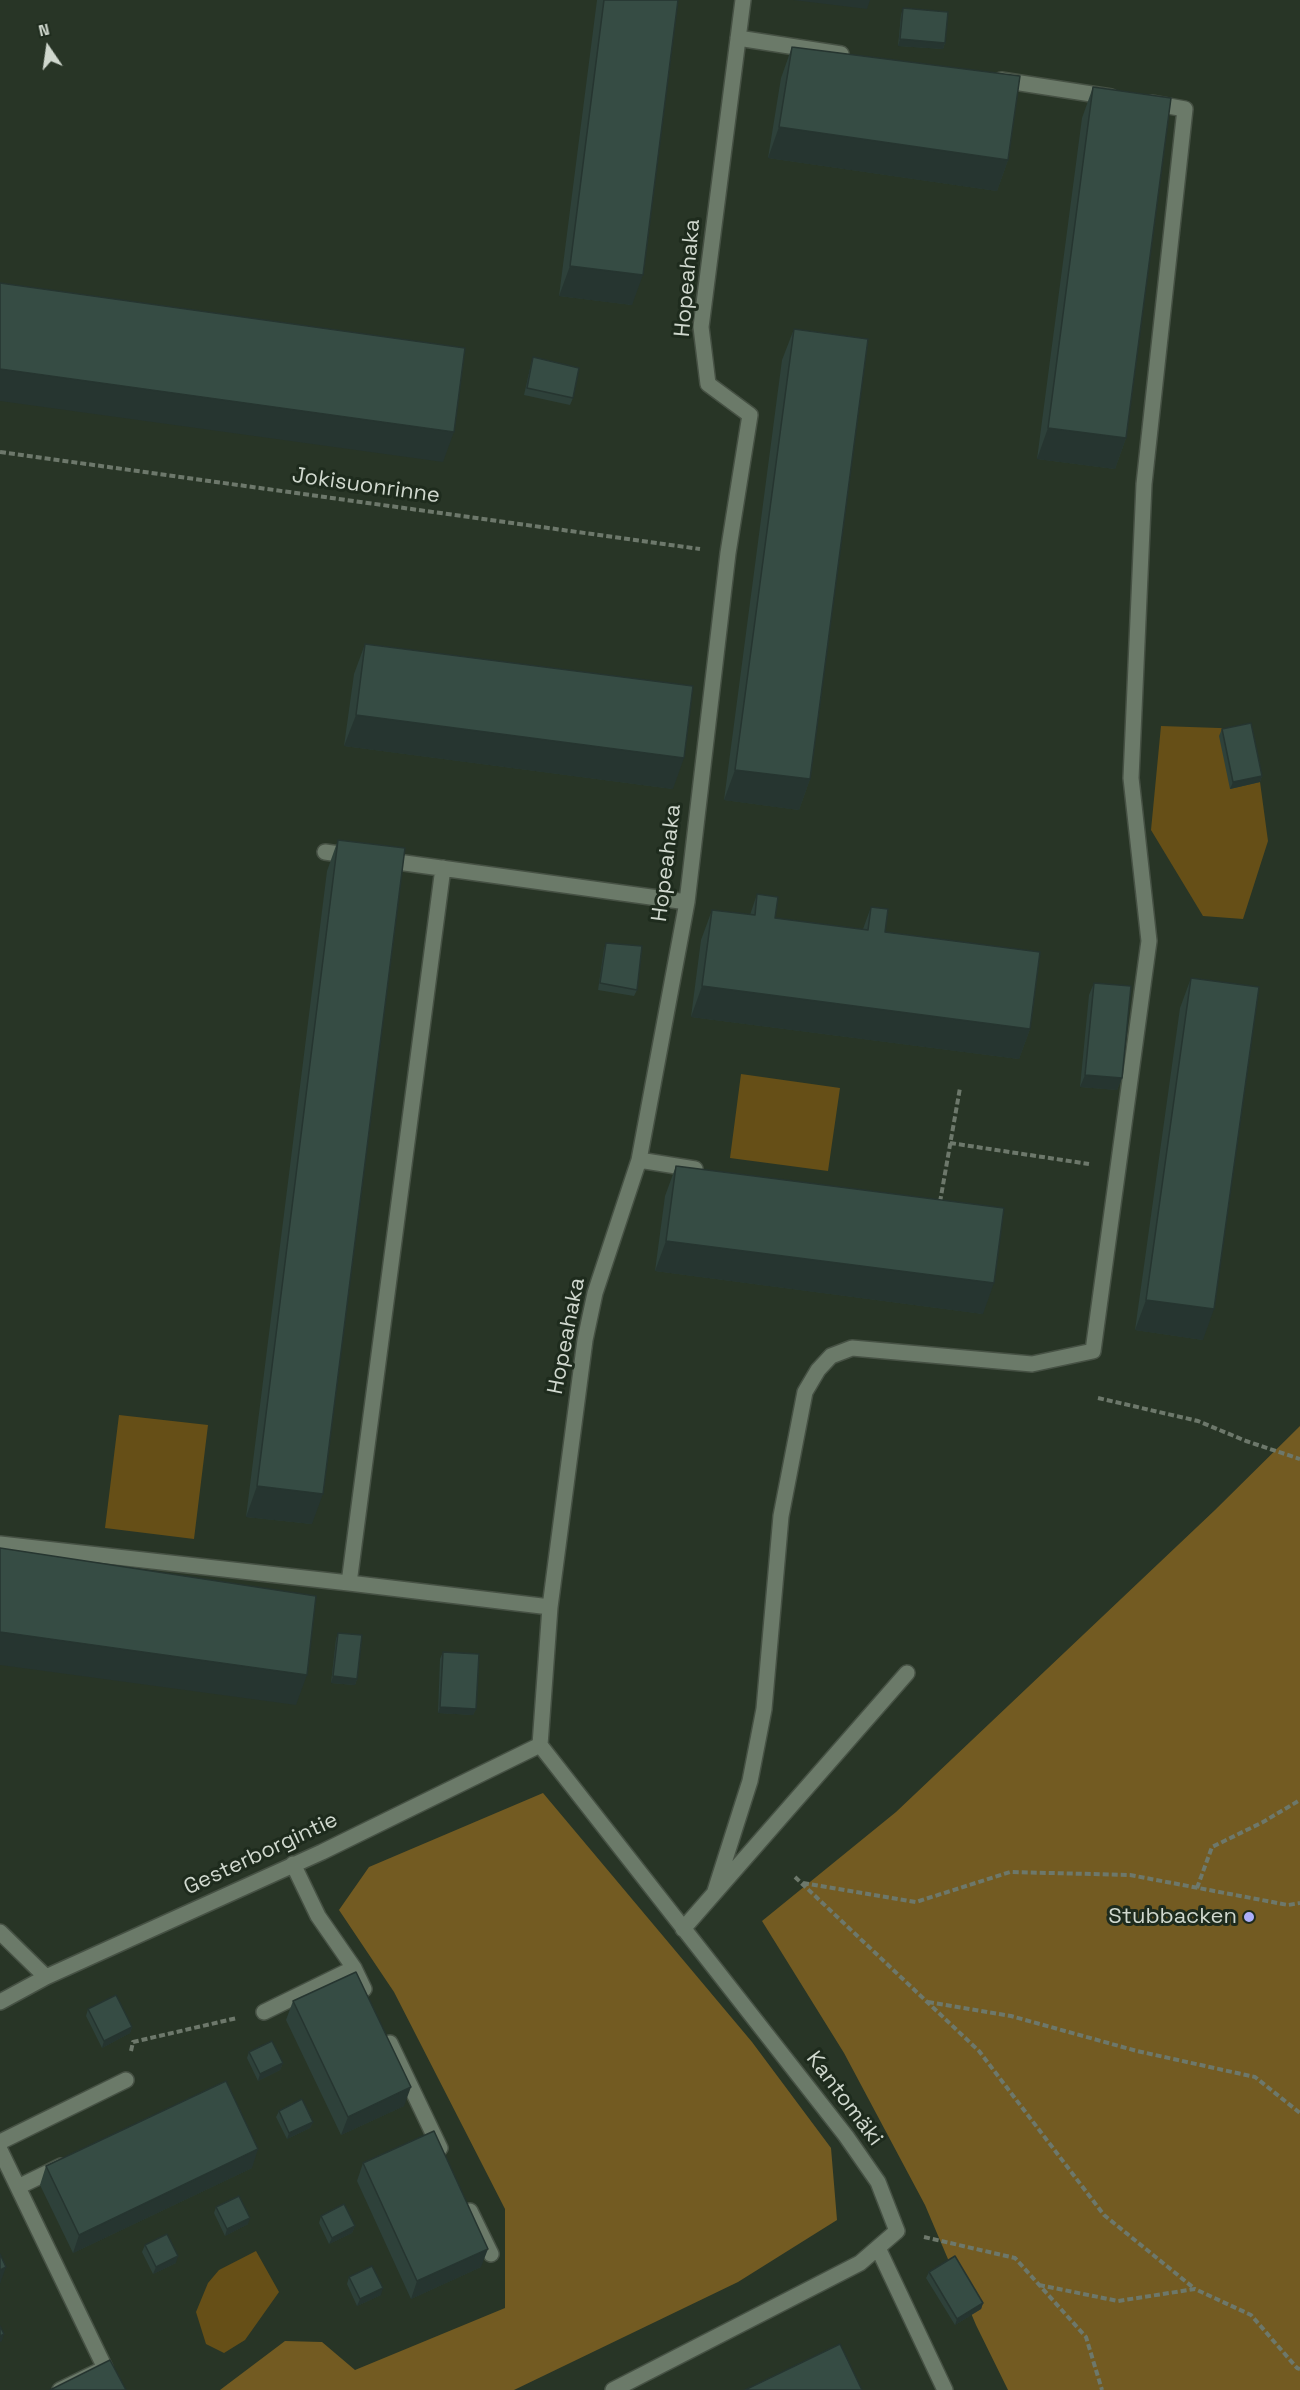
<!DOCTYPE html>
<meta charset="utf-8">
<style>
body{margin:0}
#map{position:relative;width:1300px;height:2390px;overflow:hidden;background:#283526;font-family:"Space Grotesk",sans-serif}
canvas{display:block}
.north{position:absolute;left:18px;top:18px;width:60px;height:60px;-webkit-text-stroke:4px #1e2b1d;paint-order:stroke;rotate:347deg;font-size:16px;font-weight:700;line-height:24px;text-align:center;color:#d0d8ce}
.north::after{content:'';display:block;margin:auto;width:21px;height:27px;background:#d0d8ce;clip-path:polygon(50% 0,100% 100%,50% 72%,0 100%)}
</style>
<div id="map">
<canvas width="1300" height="2390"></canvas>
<div class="north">N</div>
</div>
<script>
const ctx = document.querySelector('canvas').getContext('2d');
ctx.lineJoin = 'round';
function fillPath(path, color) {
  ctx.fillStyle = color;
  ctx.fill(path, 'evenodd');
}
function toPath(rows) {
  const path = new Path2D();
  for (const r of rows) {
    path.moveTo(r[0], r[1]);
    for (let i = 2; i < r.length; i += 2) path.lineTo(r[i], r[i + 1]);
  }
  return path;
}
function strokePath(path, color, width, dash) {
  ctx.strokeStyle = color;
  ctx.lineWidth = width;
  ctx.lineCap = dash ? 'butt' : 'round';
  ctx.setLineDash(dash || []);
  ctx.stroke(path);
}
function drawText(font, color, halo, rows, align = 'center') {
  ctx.font = font + ' "Space Grotesk",sans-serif';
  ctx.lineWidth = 6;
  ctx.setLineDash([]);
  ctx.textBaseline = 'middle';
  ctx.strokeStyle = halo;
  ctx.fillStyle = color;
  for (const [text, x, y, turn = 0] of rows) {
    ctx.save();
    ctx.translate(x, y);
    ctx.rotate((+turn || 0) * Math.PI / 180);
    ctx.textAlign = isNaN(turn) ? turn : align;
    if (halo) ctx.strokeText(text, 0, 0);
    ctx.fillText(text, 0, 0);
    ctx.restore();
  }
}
const green = toPath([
 [1161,726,1248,729,1260,782,1268,841,1243,919,1203,916,1151,830],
 [741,1074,840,1088,828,1171,730,1158],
 [119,1415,208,1425,194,1539,105,1528],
 [256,2251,279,2292,245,2340,224,2353,206,2344,196,2312,208,2283,219,2270]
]);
const forest = toPath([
 [1300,1426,1300,2390,1008,2390,976,2325,925,2205,844,2053,762,1921,896,1812,1215,1510],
 [543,1793,752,2042,831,2148,837,2220,738,2282,514,2390,220,2390,285,2341,322,2342,355,2370,505,2308,505,2209,394,1992,339,1910,369,1867]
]);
const path = toPath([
 [0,452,700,549],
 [950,1143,1089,1164],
 [940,1202,960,1088],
 [1098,1398,1198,1421,1246,1441,1300,1459],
 [795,1877,979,2051,1104,2215,1195,2289],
 [803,1883,916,1902,1010,1872,1130,1875,1288,1905,1300,1903],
 [1197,1888,1212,1847,1263,1822,1300,1800],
 [928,2002,1011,2016,1137,2051,1255,2077,1300,2113],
 [131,2051,133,2042,237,2018],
 [924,2237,1015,2258,1086,2337,1102,2390],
 [1039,2285,1118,2301,1195,2289,1251,2315,1297,2368,1300,2369]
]);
const minor = toPath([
 [738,38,841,54],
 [1001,80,1111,97],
 [325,852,354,856],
 [383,860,687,902],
 [639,1160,695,1169],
 [0,1544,349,1583,550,1607],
 [349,1583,443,868],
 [540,1745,550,1607,585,1340,595,1293,639,1160,687,902,728,553,750,415,708,384,701,327,743,0],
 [540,1745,846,2136,878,2182,897,2231,860,2263,613,2390],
 [293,1864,318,1916,354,1968,364,1989],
 [715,1891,750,1781,764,1709,781,1516,805,1392,818,1370,831,1356,852,1348,1032,1364,1093,1351,1149,941,1131,778,1144,484,1185,109,1152,103],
 [683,1929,907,1673],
 [0,1932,46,1977],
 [0,2002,46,1977,322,1852,540,1745],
 [264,2012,354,1968],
 [390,2043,440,2148],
 [0,2142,126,2080],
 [0,2150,105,2368,60,2390],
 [18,2187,61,2166],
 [470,2211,491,2254],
 [878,2248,945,2390]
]);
const wall = toPath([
 [597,0,678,0,632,305,559,296],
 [903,8,945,43,943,49,898,46,901,15],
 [792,47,1008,160,997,191,768,158,781,78],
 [1093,87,1126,438,1115,469,1037,459,1082,118],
 [794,329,810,779,799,810,724,800,782,360],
 [533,357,573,398,570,405,524,395,531,364],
 [365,644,673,789,344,746,354,674],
 [1222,729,1262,776,1260,782,1230,789,1219,736],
 [338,840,312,1524,246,1517,327,871],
 [757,894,775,918,863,929,871,907,885,932,1030,1029,1019,1059,691,1017,701,940,712,910,750,915],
 [606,943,637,990,634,996,598,990,604,949],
 [1191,978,1203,1340,1135,1330,1180,1008],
 [1094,983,1122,1078,1117,1090,1080,1087,1089,995],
 [676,1166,983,1314,655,1271,665,1196],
 [338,1633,357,1679,355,1685,331,1683,336,1639],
 [443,1652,476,1709,473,1715,438,1713,440,1659],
 [293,2001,404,2106,341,2135,286,2020],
 [88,2009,132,2027,130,2033,102,2048,86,2016],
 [249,2052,283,2063,280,2070,258,2081,247,2058],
 [279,2111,313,2122,310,2128,287,2139,276,2117],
 [363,2163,481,2267,411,2299,357,2181],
 [46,2166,252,2168,73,2253,40,2185],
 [216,2207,248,2224,225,2236,214,2213],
 [321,2216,355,2226,352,2233,329,2244,319,2223],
 [145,2245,176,2263,153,2274,142,2252],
 [929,2272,983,2303,981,2309,955,2325,926,2278],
 [349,2277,381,2295,357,2306,347,2284]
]);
const shadedWall = toPath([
 [793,0,870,0,867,9],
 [900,39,945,43,943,49,898,46],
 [779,127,1008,160,997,191,768,158],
 [570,266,643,275,632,305,559,296],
 [0,369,454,432,443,462,0,401],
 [1048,428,1126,438,1115,469,1037,459],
 [356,715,684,758,673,789,344,746],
 [735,770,810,779,799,810,724,800],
 [1262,776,1260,782,1230,789,1233,782],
 [702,986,1030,1029,1019,1059,691,1017],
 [1085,1075,1122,1078,1117,1090,1080,1087],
 [666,1241,994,1283,983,1314,655,1271],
 [1146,1300,1214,1309,1203,1340,1135,1330],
 [257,1486,323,1494,312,1524,246,1517],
 [0,1632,307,1675,296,1705,0,1665],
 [333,1676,357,1679,355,1685,331,1683],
 [440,1707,476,1709,473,1715,438,1713],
 [132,2027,130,2033,102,2048,104,2041],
 [283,2063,280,2070,258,2081,260,2074],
 [411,2087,404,2106,341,2135,348,2117],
 [313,2122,310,2128,287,2139,289,2133],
 [258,2149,252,2168,73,2253,79,2235],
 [250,2218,248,2224,225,2236,227,2229],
 [355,2226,352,2233,329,2244,332,2238],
 [488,2249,481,2267,411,2299,417,2281],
 [178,2256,176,2263,153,2274,156,2267],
 [6,2267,0,2284,0,2270],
 [383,2288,381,2295,357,2306,360,2299],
 [983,2303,981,2309,955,2325,957,2319],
 [4,2334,2,2341,0,2342,0,2336]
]);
const building = toPath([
 [604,0,678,0,643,275,570,266,604,0],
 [903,8,948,12,945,43,900,39,903,8],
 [792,47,1020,76,1008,160,779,127,792,47],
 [1093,87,1171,98,1126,438,1048,428,1093,87],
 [0,283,465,348,454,432,0,369,0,283],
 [794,329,868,339,810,779,735,770,794,329],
 [533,357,579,368,573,398,527,388,533,357],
 [365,644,693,686,684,758,356,715,365,644],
 [1251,723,1262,776,1233,782,1222,729,1251,723],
 [338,840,405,848,323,1494,257,1486,338,840],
 [757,894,778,897,775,918,868,930,871,907,888,909,885,932,1040,952,1030,1029,702,986,712,910,755,915,757,894],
 [606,943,642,946,637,990,600,983,606,943],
 [1191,978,1259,987,1214,1309,1146,1300,1191,978],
 [1094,983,1131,986,1122,1078,1085,1075,1094,983],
 [676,1166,1004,1208,994,1283,666,1241,676,1166],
 [0,1548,316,1596,307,1675,0,1632,0,1548],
 [338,1633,362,1635,357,1679,333,1676,338,1633],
 [443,1652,479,1654,476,1709,440,1707,443,1652],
 [356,1972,411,2087,348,2117,293,2001,356,1972],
 [116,1995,132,2027,104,2041,88,2009,116,1995],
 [272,2041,283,2063,260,2074,249,2052,272,2041],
 [226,2081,258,2149,79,2235,46,2166,226,2081],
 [302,2099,313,2122,289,2133,279,2111,302,2099],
 [434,2131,488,2249,417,2281,363,2163,434,2131],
 [239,2196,250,2218,227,2229,216,2207,239,2196],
 [344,2204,355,2226,332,2238,321,2216,344,2204],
 [167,2234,178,2256,156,2267,145,2245,167,2234],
 [0,2254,6,2267,0,2270,0,2254],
 [955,2256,983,2303,957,2319,929,2272,955,2256],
 [372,2266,383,2288,360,2299,349,2277,372,2266],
 [0,2326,4,2334,0,2336,0,2326],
 [840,2344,862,2390,745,2390,840,2344],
 [110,2360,126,2390,50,2390,110,2360]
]);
const markers = [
 [1249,1917,6,"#adaffb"]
];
const streetNames = [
 ["Hopeahaka",688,278,-85],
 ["Jokisuonrinne",366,486,8],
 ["Hopeahaka",667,863,-83],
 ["Hopeahaka",567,1336,-79],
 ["Gesterborgintie",261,1854,-25],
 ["Kantomäki",844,2099,53]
];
const poiNames = [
 ["Stubbacken",1237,1917]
];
fillPath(green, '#664f17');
fillPath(forest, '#735b22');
strokePath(minor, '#465144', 18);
strokePath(path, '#6d786b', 4, [6, 3]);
strokePath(minor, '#6b7a69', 15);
fillPath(wall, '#2e413a');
fillPath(shadedWall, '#263530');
fillPath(building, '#364c44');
strokePath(building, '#263530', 1.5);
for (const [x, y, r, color] of markers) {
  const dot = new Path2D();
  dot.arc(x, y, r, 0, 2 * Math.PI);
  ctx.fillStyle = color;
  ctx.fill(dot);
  strokePath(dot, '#1e2b1d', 2);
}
drawText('22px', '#d0d8ce', '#1e2b1d', streetNames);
drawText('22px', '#d0d8ce', '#1e2b1d', poiNames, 'right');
</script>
